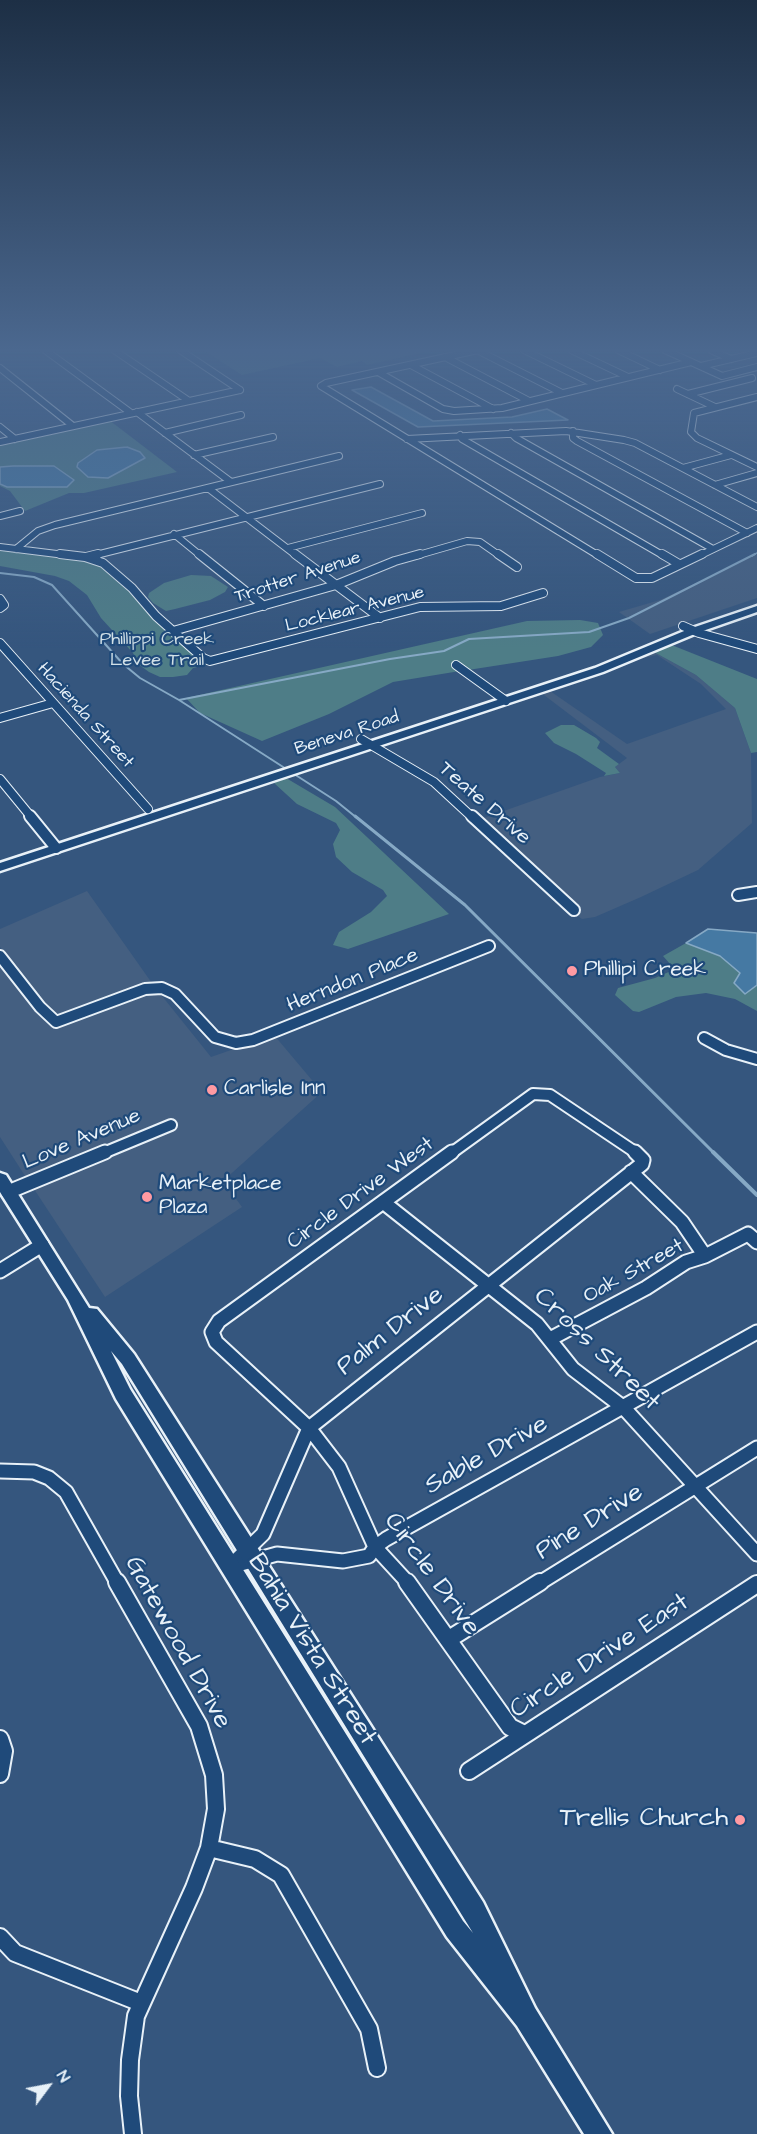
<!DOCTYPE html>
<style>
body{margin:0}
#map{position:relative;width:757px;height:2134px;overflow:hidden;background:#35567e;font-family:"Architects Daughter",sans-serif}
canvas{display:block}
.north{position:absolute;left:18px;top:2056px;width:60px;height:60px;-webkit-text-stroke:4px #1f4a7a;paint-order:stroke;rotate:58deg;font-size:16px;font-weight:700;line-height:24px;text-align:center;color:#e8f1f8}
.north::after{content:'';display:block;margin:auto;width:21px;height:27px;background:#e8f1f8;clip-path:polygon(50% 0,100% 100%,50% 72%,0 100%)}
</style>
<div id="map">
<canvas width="757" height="2134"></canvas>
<div class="north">N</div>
</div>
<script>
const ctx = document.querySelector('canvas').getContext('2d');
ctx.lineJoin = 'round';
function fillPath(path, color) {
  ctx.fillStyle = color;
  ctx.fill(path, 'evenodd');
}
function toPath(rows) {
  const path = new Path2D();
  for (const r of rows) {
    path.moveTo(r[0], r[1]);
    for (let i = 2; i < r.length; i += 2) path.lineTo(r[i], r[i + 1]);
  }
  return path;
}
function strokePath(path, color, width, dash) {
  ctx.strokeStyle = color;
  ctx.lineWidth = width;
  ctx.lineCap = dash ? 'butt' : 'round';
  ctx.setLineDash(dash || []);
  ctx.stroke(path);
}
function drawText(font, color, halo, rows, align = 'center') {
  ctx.font = font + ' "Architects Daughter",sans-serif';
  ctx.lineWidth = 4.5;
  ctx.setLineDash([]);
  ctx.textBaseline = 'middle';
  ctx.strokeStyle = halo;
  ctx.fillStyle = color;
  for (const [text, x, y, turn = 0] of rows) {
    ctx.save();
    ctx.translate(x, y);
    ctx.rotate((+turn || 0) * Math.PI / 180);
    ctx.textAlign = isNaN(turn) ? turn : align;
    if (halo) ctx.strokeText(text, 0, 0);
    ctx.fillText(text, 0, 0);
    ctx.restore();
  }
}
const built = toPath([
 [757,554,757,598,650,634,619,612,660,600],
 [652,651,696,675,735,708,751,753,752,823,698,870,641,897,595,917,582,919,574,913,580,910,481,819,600,777,620,773,615,767,627,758,540,692,629,662,550,691,627,744,726,709,701,684,657,655,639,659],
 [87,891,154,986,211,1057,274,1035,322,1092,223,1181,242,1207,105,1297,32,1186,178,1127,175,1120,146,1129,27,1179,0,1137,0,964,41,1016,54,1027,63,1022,45,1005,0,947,0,929]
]);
const green = toPath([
 [203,350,415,351,434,350,367,365,362,361,337,367,320,358,242,375],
 [109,420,177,472,84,493,69,493,25,511,10,491,0,486,0,443],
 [0,549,101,563,211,664,193,668,187,675,173,677,160,677,149,672,138,664,133,653,101,618,87,595,69,581,55,576,0,566],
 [191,575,211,576,228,587,225,592,210,600,175,609,166,611,153,603,148,597,149,593,164,583],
 [580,620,598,623,603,635,591,647,558,656,468,670,457,662,451,665,460,671,393,682,329,714,262,741,200,713,186,698,527,621],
 [669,644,757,679,757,752,751,753,735,708,696,675,652,651],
 [561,725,574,725,596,738,600,742,597,748,619,764,615,767,620,773,604,776,606,773,576,754,554,743,545,733],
 [286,778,335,807,449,914,348,949,333,945,339,932,371,912,387,896,383,890,352,872,336,857,333,844,340,830,336,823,297,804,274,783],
 [686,943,720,956,741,973,734,983,745,994,757,985,757,1011,735,999,706,993,676,997,639,1012,633,1011,615,995,618,988,655,978,671,971,671,965,663,956]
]);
const water = toPath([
 [371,387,433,421,512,417,547,409,568,420,418,427,352,390,371,387],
 [127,447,140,452,145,458,108,478,88,477,77,467,78,463,97,450,127,447],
 [13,466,54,466,74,480,67,487,7,487,0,484,0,467,13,466],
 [708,929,757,933,757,985,745,994,734,983,740,973,720,956,686,943,708,929]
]);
const streamFar3 = toPath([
 [752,556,757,553]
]);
const streamFar2 = toPath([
 [0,573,34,577,52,585,123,664,140,678,179,700,336,801,357,818],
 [179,700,390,659,444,651,469,639,589,632,629,618,755,554]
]);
const streamFar1 = toPath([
 [355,816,465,905,715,1154]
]);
const stream = toPath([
 [713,1152,757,1195]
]);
const streetFar4 = toPath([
 [45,350,131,413],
 [114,350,189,401],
 [180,350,240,390],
 [477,350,562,393],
 [478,350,326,383,321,386,599,556],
 [524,350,596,385],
 [571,350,628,377],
 [618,350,660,370],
 [665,350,722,376,757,367],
 [711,350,731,359],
 [445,357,529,401],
 [411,365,493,409],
 [701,366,757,353],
 [0,368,73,426],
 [378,372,443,409,454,411,502,408,691,362],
 [677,389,715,407],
 [688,394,752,378],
 [757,397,694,413,691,432,697,438,757,467],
 [137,412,231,482],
 [0,427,15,439],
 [573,431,573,438,577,441,747,533],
 [165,433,241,415],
 [511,433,516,438,713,549],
 [460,435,462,439,664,556],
 [407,439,566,431,624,440,635,443,757,507],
 [0,442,240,390],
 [194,455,273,437],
 [683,468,731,455],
 [715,485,757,473],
 [208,488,297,556],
 [0,516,20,511],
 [174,534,201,556],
 [0,547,73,556],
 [288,548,422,513],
 [16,549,38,531,55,525,339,456],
 [92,556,380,484],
 [415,556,467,541,480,542,500,556],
 [699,556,757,528]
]);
const streetFar3 = toPath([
 [60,554,85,557,103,563,132,588,156,616,203,658,210,661,420,607,501,606,543,593],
 [199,554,264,606],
 [295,554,380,618],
 [498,554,517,567],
 [597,554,636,578,652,578,702,554],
 [662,554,679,564],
 [86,557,98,554],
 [0,599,4,605,0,608],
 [683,626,699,633,757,649],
 [173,631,336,585,395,561,420,554],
 [0,643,148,809],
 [456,665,506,701],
 [0,718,53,703],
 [361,739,434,782,473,818],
 [0,779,32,818]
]);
const streetFar2 = toPath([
 [30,816,56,848],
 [472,816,574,910],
 [738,895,757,892],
 [0,956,40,1007,56,1022,145,989,162,988,175,994,215,1037,236,1043,253,1040,489,946],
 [704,1038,726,1050,757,1059],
 [101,1154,171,1125],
 [450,1154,533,1094,550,1095,638,1154]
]);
const streetFar1 = toPath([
 [631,1172,682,1222,705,1256],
 [8,1192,105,1152],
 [383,1202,537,1324,573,1369,624,1408,757,1554],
 [0,1271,42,1245],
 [550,1339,646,1288,686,1262,705,1256,748,1234,757,1242],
 [309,1428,339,1467,375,1547,409,1584],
 [309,1428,216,1342,212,1332,219,1321,452,1152],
 [309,1428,642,1164,643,1160,635,1152],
 [0,1471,34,1472,49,1478,66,1492,118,1584],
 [229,1567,263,1534,309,1428],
 [230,1567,277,1554,343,1561,369,1556,375,1547,386,1539,757,1332],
 [538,1584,757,1448]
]);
const street = toPath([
 [117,1582,199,1726,214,1775,216,1809,209,1848,194,1888,136,2016,130,2060,129,2096,133,2134],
 [407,1582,510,1727,524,1734],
 [449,1639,540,1582],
 [0,1739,4,1751,0,1774],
 [469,1771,757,1584],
 [209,1848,255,1859,281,1875,369,2029,377,2068],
 [0,1937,15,1953,141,2003]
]);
const secondary = toPath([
 [757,606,757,612,697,633,603,672,0,871,0,863,595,668,689,629,757,606],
 [0,1173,6,1175,89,1308,97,1309,134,1354,483,1902,535,2008,612,2134,584,2134,517,2026,447,1937,116,1399,68,1300,0,1192,0,1173],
 [111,1351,122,1364,473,1933,463,1921,130,1389,111,1351]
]);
const markers = [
 [572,971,6,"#ff9aa2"],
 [212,1090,6,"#ff9aa2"],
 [147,1197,6,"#ff9aa2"],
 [740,1820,6,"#ff9aa2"]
];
const farStreetnames = [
 ["Trotter Avenue",298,578,-18],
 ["Locklear Avenue",355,610,-14],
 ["Hacienda Street",85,716,48],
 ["Beneva Road",347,734,-18]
];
const farParknames = [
 ["Phillippi Creek",157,640],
 ["Levee Trail",157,661]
];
const streetNames = [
 ["Teate Drive",484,804,41],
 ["Herndon Place",353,981,-22],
 ["Love Avenue",82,1140,-23],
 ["Circle Drive West",361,1194,-36],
 ["Oak Street",634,1272,-29]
];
const poiNames = [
 ["Phillipi Creek",584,971],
 ["Carlisle Inn",224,1090],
 ["Marketplace",159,1185],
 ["Plaza",159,1209]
];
const nearStreetnames = [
 ["Palm Drive",391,1332,-38],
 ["Cross Street",596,1350,44],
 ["Sable Drive",487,1456,-29],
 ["Pine Drive",590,1523,-32],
 ["Circle Drive",431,1575,54],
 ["Gatewood Drive",177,1643,61],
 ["Bahia Vista Street",311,1650,58],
 ["Circle Drive East",600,1657,-33]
];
const nearPoinames = [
 ["Trellis Church",728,1820]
];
fillPath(built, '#445f81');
fillPath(green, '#4e7d87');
fillPath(water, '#4579a3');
strokePath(water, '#86a9c5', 1.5);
strokePath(streamFar3, '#86a9c5', 1.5);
strokePath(streamFar2, '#86a9c5', 2);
strokePath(streamFar1, '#86a9c5', 3);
strokePath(stream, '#86a9c5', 4);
strokePath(streetFar4, '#e8f1f8', 8);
strokePath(streetFar3, '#e8f1f8', 10);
strokePath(streetFar2, '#e8f1f8', 14);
strokePath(streetFar1, '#e8f1f8', 17);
strokePath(street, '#e8f1f8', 20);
strokePath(secondary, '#e8f1f8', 5);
strokePath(streetFar4, '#1f4a7a', 6);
strokePath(streetFar3, '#1f4a7a', 8);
strokePath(streetFar2, '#1f4a7a', 10);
strokePath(streetFar1, '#1f4a7a', 13);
strokePath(street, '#1f4a7a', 16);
fillPath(secondary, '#1f4a7a');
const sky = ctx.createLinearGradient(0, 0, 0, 649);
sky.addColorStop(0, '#1d2f45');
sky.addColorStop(0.54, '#4b688f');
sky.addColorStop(1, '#4b688f00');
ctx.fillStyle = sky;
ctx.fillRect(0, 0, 757, 649);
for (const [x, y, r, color] of markers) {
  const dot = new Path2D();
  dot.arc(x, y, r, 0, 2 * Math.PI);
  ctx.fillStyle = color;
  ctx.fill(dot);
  strokePath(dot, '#1f4a7a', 2);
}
drawText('18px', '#e8f1f8', '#1f4a7a', farStreetnames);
drawText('18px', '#d1e0e7', '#1f4a7a', farParknames);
drawText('21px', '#e8f1f8', '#1f4a7a', streetNames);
drawText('21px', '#e8f1f8', '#1f4a7a', poiNames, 'left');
drawText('26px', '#e8f1f8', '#1f4a7a', nearStreetnames);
drawText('26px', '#e8f1f8', '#1f4a7a', nearPoinames, 'right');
</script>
